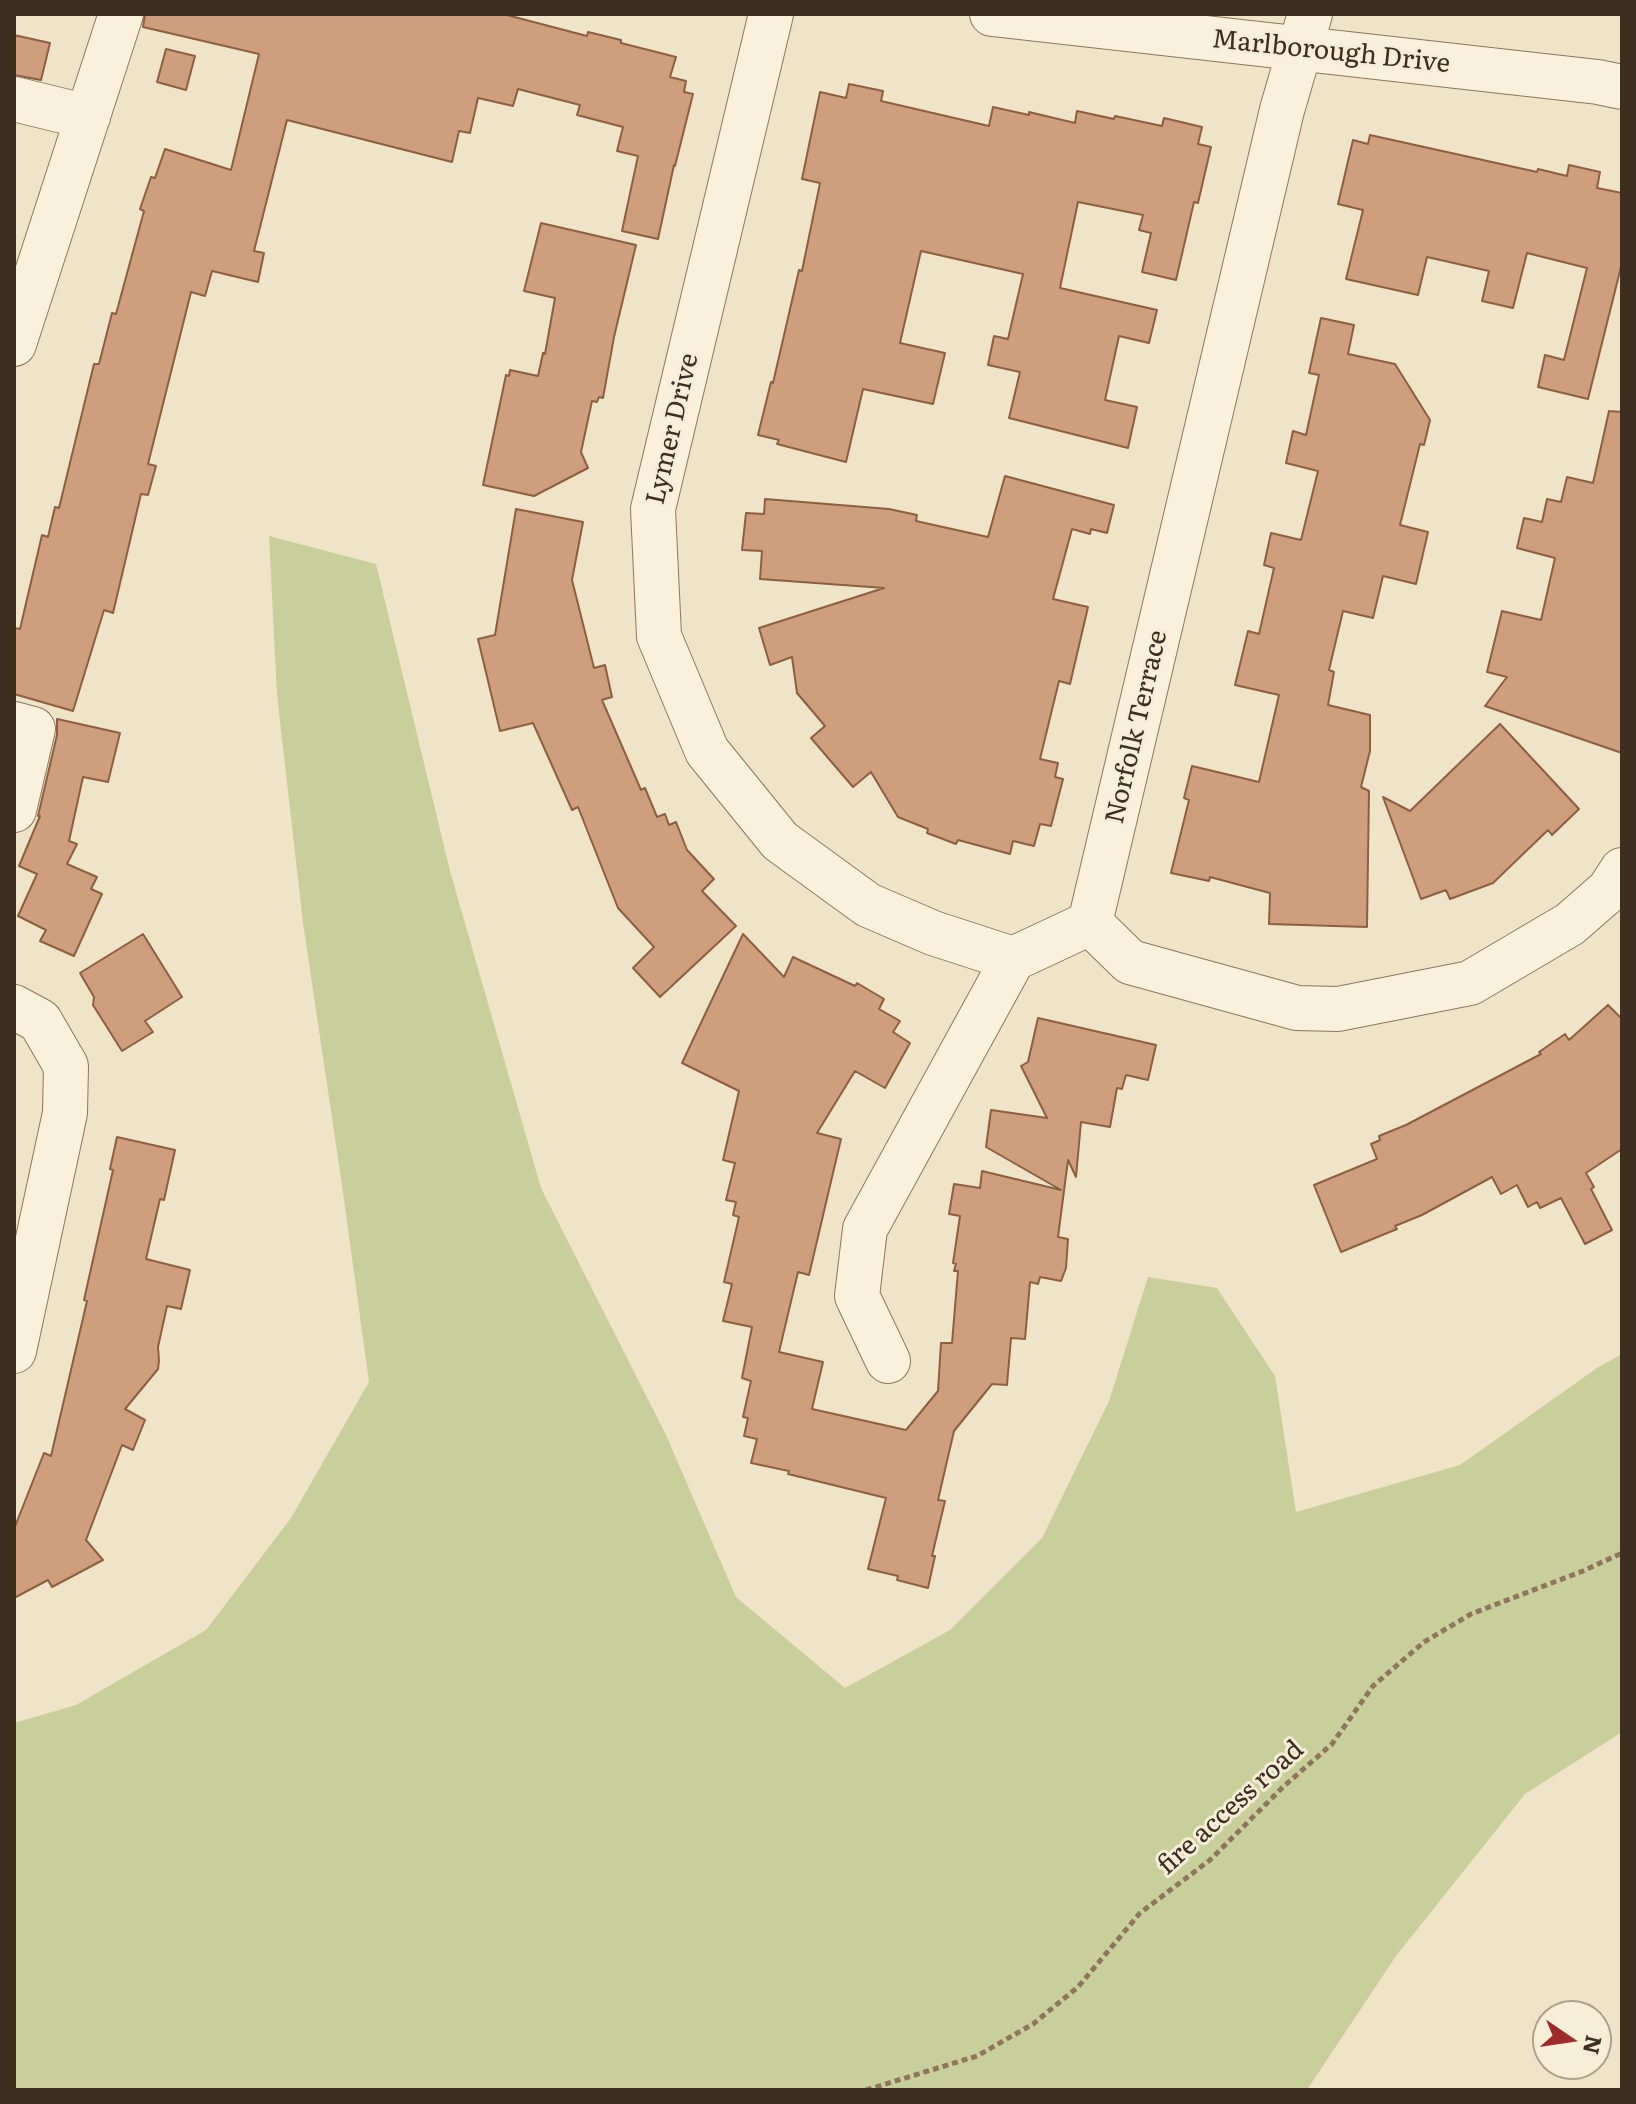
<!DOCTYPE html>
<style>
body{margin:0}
#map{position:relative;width:1636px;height:2104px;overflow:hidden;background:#f0e4c8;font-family:Literata,serif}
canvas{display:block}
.frame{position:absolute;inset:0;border:16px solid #3d2e20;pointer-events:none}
.north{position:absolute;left:1532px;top:2000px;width:80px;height:80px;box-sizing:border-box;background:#f7eed8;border:2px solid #ada18e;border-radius:50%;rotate:103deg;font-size:22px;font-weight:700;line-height:32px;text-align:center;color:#3d2e20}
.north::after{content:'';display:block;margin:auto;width:28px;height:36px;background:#9e2a2b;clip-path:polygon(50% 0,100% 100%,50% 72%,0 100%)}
</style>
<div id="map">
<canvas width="1636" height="2104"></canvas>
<div class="frame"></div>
<div class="north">N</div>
</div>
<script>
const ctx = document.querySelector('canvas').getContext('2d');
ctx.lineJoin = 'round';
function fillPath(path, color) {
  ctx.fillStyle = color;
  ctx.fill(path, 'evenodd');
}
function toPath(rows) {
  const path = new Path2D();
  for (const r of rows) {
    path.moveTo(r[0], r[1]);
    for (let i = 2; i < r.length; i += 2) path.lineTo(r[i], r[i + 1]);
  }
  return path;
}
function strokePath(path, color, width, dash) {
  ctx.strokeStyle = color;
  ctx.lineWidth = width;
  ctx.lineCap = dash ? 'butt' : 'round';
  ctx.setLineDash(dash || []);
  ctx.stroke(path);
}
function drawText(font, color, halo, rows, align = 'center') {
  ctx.font = font + ' Literata,serif';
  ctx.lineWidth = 6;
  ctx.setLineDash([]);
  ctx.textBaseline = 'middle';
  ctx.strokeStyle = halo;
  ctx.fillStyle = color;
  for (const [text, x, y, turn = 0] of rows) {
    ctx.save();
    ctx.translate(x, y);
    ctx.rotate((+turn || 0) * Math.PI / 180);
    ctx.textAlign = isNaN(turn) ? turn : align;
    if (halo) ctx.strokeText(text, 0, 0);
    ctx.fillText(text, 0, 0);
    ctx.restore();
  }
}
const green = toPath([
 [269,536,376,564,450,871,541,1188,666,1435,736,1597,845,1688,950,1630,1042,1538,1109,1401,1148,1277,1217,1288,1275,1376,1296,1512,1460,1465,1597,1368,1622,1354,1622,1732,1525,1794,1396,1956,1307,2090,14,2090,14,1723,76,1705,206,1630,291,1518,369,1382,342,1185,303,923,277,695]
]);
const building = toPath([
 [145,14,503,14,587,36,588,32,621,40,621,43,676,57,670,77,686,81,684,92,693,94,675,166,674,165,658,239,622,231,638,156,617,151,623,127,577,115,580,105,518,89,513,106,478,98,470,133,459,131,452,162,287,120,254,251,264,253,258,282,212,271,205,296,191,292,148,464,156,466,148,495,141,494,113,613,104,610,73,711,14,694,14,628,20,629,42,535,48,537,55,507,59,508,94,364,99,364,112,313,116,314,144,211,140,209,151,177,155,178,165,149,231,170,259,54,143,27,145,14],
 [14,35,50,43,41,80,14,75,14,35],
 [166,49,195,56,186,90,157,82,166,49],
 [849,84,883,91,881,101,989,126,993,107,1029,115,1029,112,1075,123,1077,111,1114,119,1115,116,1162,126,1164,118,1202,127,1198,144,1211,147,1198,203,1194,202,1176,280,1142,272,1151,233,1139,230,1143,215,1078,202,1060,288,1157,310,1149,343,1119,336,1105,400,1137,407,1128,448,1009,418,1020,372,988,365,994,336,1008,339,1023,274,921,251,900,343,945,353,933,404,863,389,846,462,777,444,779,440,758,435,771,382,773,383,799,270,802,271,820,183,802,179,820,92,846,98,849,84],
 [1370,135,1537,172,1538,169,1567,176,1569,165,1600,172,1597,188,1622,193,1622,263,1588,399,1538,387,1545,355,1564,360,1587,268,1527,253,1513,308,1482,301,1489,271,1427,257,1418,295,1346,279,1363,210,1338,204,1353,140,1368,144,1370,135],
 [541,223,636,245,614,337,603,398,599,397,597,402,592,401,581,452,588,468,534,496,483,485,506,375,509,376,510,370,538,376,543,353,545,354,555,298,524,291,541,223],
 [1321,318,1354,325,1348,354,1395,364,1430,420,1424,445,1420,444,1400,525,1428,532,1416,584,1383,576,1373,618,1343,611,1329,670,1334,672,1328,705,1370,715,1370,751,1361,787,1369,791,1367,927,1269,924,1270,893,1210,877,1209,881,1171,873,1189,800,1184,798,1192,766,1259,782,1279,695,1235,685,1248,631,1259,634,1274,568,1264,565,1271,533,1301,540,1318,471,1286,463,1293,431,1306,435,1319,375,1309,373,1321,318],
 [1609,411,1622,412,1622,753,1485,706,1507,677,1487,672,1502,611,1541,620,1555,558,1517,548,1524,518,1542,522,1547,499,1561,502,1567,477,1593,483,1609,411],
 [1005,476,1114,505,1107,533,1091,529,1090,534,1072,529,1053,599,1088,607,1070,684,1059,681,1040,759,1058,763,1055,777,1063,779,1051,826,1040,824,1034,846,1013,841,1010,854,958,840,956,844,927,833,928,829,898,817,871,772,853,787,811,738,825,726,797,693,792,657,770,665,759,628,884,588,760,579,762,551,742,550,746,513,764,514,765,499,889,509,917,515,916,521,988,537,1005,476],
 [516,509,583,522,572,580,594,668,605,665,612,697,602,700,641,790,645,788,657,817,665,814,669,825,676,822,687,850,714,879,702,891,736,926,660,997,633,968,654,947,618,908,578,807,572,810,533,723,500,731,478,639,495,635,516,509],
 [57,719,120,733,108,782,83,777,69,841,77,844,67,864,97,877,91,889,102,894,74,956,40,941,46,930,18,916,37,874,19,866,40,816,38,816,57,735,57,719],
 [1500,724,1579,809,1552,835,1548,830,1493,883,1450,899,1446,890,1421,899,1383,797,1410,811,1500,724],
 [143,934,182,997,145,1021,153,1032,122,1051,93,1005,94,997,80,973,143,934],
 [743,934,784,977,793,957,855,986,857,983,884,999,879,1009,900,1021,893,1032,910,1043,885,1088,855,1071,817,1133,841,1139,809,1275,798,1272,779,1352,823,1362,812,1409,906,1430,938,1391,941,1343,952,1343,958,1271,954,1271,956,1264,953,1263,960,1216,949,1214,954,1184,980,1188,982,1171,1061,1190,986,1147,991,1110,1047,1118,1021,1066,1028,1062,1038,1018,1156,1045,1148,1080,1126,1075,1122,1089,1117,1088,1110,1127,1081,1122,1076,1177,1068,1160,1058,1237,1068,1239,1066,1268,1061,1281,1040,1277,1038,1284,1030,1282,1025,1339,1011,1338,1007,1385,992,1384,954,1431,938,1500,945,1501,932,1556,935,1556,928,1588,897,1580,898,1576,868,1569,886,1498,788,1474,789,1471,751,1463,757,1439,744,1436,748,1418,743,1417,751,1381,742,1378,752,1327,723,1321,732,1284,724,1282,739,1217,733,1215,736,1202,726,1200,735,1163,723,1160,739,1091,682,1063,743,934],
 [1608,1005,1622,1019,1622,1149,1586,1173,1594,1187,1591,1189,1612,1230,1585,1244,1561,1198,1540,1208,1537,1202,1528,1207,1517,1185,1501,1194,1492,1177,1422,1215,1395,1226,1397,1229,1341,1252,1314,1185,1377,1159,1371,1144,1380,1140,1379,1136,1406,1125,1541,1054,1539,1052,1565,1034,1569,1040,1608,1005],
 [117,1137,175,1150,164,1200,160,1199,146,1259,190,1270,181,1309,167,1306,158,1347,159,1361,158,1369,125,1409,145,1420,133,1450,122,1445,86,1540,103,1560,52,1587,48,1580,14,1598,14,1529,44,1453,51,1456,87,1301,84,1300,113,1170,110,1169,117,1137]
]);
const path = toPath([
 [866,2090,977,2056,1033,2024,1078,1987,1140,1913,1210,1860,1283,1787,1332,1744,1373,1686,1424,1642,1471,1614,1583,1571,1622,1553]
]);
const minor = toPath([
 [771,14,653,509,659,636,707,751,780,841,868,905,933,933,1013,959],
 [992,14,1598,82,1622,87],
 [14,99,88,117],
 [14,344,121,14],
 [14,724,33,729,14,810],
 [1090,923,1282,110,1310,14],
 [1090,923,1130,962,1297,1008,1338,1009,1470,983,1570,924,1609,890,1622,870],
 [14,1007,40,1021,66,1066,65,1113,14,1351],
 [888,1361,857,1296,865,1229,1013,959,1090,923]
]);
const streetNames = [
 ["Marlborough Drive",1331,52,6],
 ["Lymer Drive",673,429,-77],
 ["Norfolk Terrace",1137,727,-77],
 ["fire access road",1231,1808,-42]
];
fillPath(green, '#c9cf9b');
fillPath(building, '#cf9f7d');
strokePath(building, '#8d5f41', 2);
strokePath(minor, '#8d765c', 46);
strokePath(path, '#8d765c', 5, [6, 4]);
strokePath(minor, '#faf1dc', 44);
drawText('26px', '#3d2e20', '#f7eed8', streetNames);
</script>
